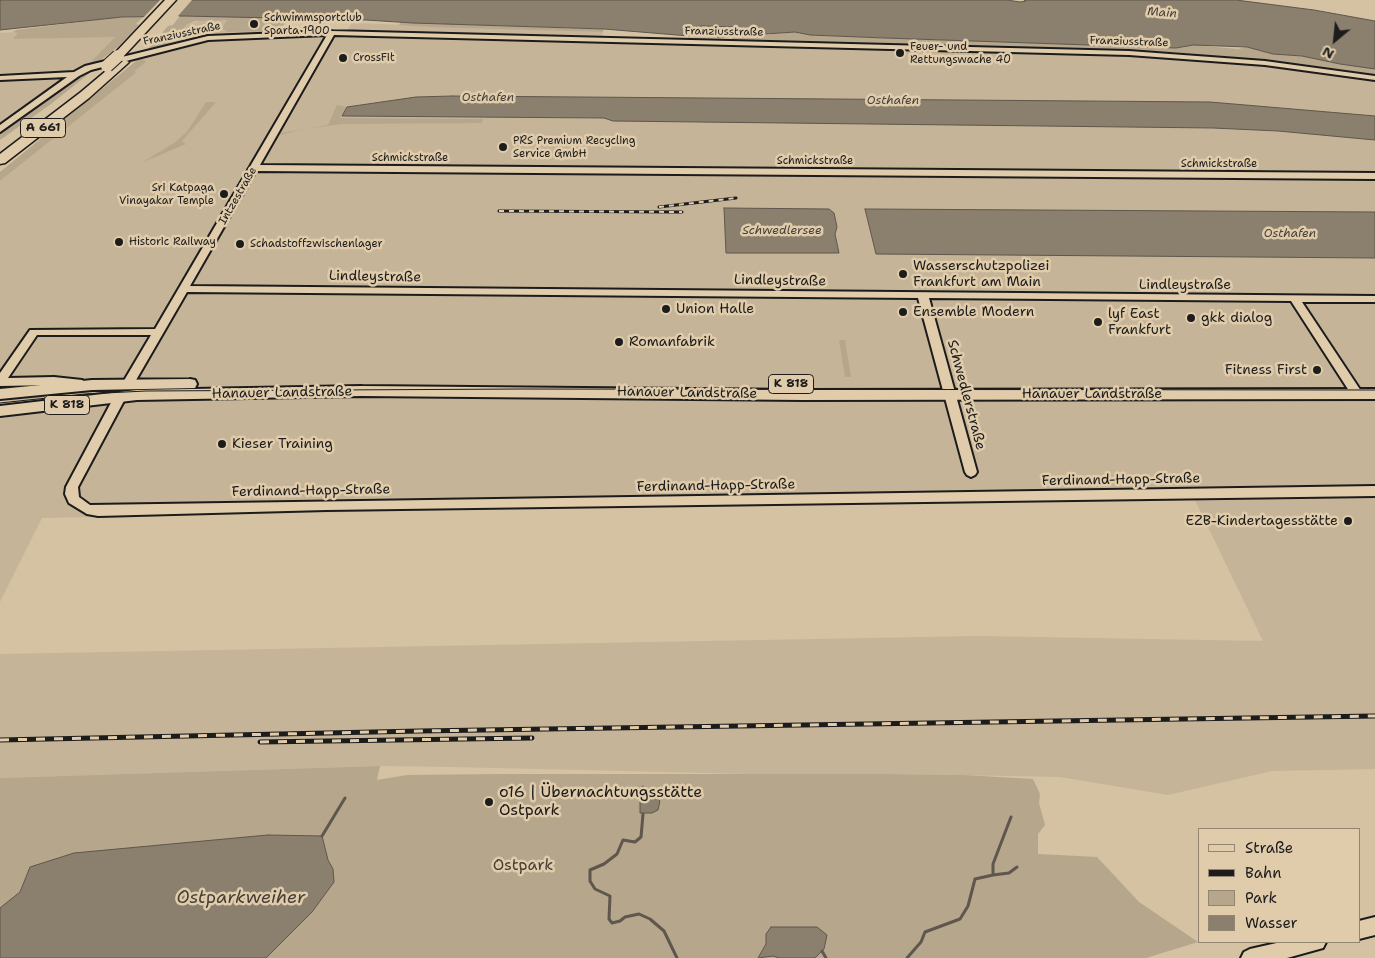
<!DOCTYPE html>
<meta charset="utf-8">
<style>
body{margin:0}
#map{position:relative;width:1375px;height:958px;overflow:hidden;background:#d4c2a2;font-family:"Shantell Sans",sans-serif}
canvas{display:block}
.legend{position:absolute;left:1198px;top:828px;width:162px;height:115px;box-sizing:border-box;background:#e0ccab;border:1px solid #928672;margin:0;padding:6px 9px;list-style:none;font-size:15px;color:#1c1c1c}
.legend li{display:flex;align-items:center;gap:10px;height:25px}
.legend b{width:25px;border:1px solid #928672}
.north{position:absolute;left:1310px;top:15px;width:50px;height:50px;-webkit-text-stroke:4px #e0ccab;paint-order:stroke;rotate:208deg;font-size:14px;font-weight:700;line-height:20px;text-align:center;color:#1c1c1c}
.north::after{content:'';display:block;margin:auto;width:18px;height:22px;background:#1c1c1c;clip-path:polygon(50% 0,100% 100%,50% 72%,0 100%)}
</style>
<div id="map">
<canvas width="1375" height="958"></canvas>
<ul class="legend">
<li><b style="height:6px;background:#e0ccab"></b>Straße</li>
<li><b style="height:6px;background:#1c1c1c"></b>Bahn</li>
<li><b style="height:14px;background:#b5a68c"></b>Park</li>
<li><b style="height:14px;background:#8b7f6d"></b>Wasser</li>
</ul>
<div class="north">N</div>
</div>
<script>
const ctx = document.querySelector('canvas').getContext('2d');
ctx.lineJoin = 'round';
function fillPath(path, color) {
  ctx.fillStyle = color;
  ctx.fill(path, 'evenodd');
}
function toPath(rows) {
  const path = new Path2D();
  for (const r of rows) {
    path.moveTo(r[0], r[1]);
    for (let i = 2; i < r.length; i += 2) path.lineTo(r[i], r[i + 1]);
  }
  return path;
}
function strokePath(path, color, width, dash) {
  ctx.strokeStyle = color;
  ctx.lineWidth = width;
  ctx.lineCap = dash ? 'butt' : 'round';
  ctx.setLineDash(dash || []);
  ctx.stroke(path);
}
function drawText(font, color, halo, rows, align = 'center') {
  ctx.font = font + ' "Shantell Sans",sans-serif';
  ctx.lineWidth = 5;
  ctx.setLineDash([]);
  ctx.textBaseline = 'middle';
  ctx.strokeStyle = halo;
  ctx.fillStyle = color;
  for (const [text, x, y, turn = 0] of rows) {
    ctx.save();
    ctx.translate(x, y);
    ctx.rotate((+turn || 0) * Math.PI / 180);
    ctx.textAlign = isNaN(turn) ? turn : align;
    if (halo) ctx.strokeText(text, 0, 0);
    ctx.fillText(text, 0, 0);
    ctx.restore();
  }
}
const built = toPath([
 [206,19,227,20,222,28,227,32,299,30,347,31,352,23,603,32,601,40,1052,51,1209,58,1375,78,1375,492,42,518,0,602,0,420,16,390,0,390,0,181,136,73,134,72,141,57,148,49,169,44,186,25],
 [702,26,736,27,735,38,721,37,721,40,688,39,690,29,688,27],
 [19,32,14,39,116,36,91,63,97,63,88,72,68,82,0,132,0,33],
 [1375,494,1375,769,1272,771,1168,795,1060,777,906,774,749,774,454,767,380,766,0,778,0,654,978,636,1263,641,1195,500]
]);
const green = toPath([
 [144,16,136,24,139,25,119,46,97,63,90,63,115,37,13,39,18,33,13,32,16,30,111,18],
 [177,16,231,16,288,18,280,31,227,32,222,28,227,20,195,21,186,25,170,44,148,49,168,26,173,25,179,17],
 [401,22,590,29,604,29,603,32,430,27,399,25],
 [795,32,810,35,885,38,1176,48,1193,45,1238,49,1247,47,1273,54,1302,56,1340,64,1375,69,1375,75,1309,66,1172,52,732,41,732,38],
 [141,57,146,62,134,71,137,72,0,181,0,172],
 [91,72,51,104,0,140,0,132,68,82],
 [206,102,216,102,182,141,186,144,143,162,174,143,187,132],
 [337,105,346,107,340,118,483,119,482,123,342,124,304,129,280,135,281,133,328,125],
 [839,340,845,340,851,377,845,377],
 [380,766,377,780,407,775,505,774,883,774,963,775,1033,779,1040,794,1039,803,1045,825,1038,834,1038,854,1097,857,1139,902,1198,942,1146,958,0,958,0,778]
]);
const water = toPath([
 [0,0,1007,0,1020,2,1026,1,1024,0,1236,0,1314,10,1375,21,1375,69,1340,64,1302,56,1273,54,1247,47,1193,45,1176,48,885,38,810,35,795,32,721,37,717,37,718,28,729,29,736,27,704,26,687,27,690,28,689,36,604,29,413,23,366,20,184,16,122,17,0,30,0,0],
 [452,96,1210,102,1375,116,1375,140,1278,131,1213,128,613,121,604,118,342,116,347,107,416,97,452,96],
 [724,208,829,209,834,213,837,227,835,234,839,253,726,253,724,208],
 [865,209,1375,212,1375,258,876,254,865,209],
 [640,795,648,795,656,797,660,801,658,810,652,813,640,813,640,795],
 [268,835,322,836,328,860,333,869,334,882,312,912,266,958,0,958,0,908,20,892,30,867,74,853,268,835],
 [771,927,817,927,827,935,824,949,815,958,779,958,773,956,758,958,766,944,766,934,771,927]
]);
const pier = toPath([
 [160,0,192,0,178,16,180,17,178,18,142,19]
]);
const stream = toPath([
 [643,787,643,795],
 [643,814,641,837,635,842,623,840,617,854,604,864,590,870,590,881,595,889,610,896,609,919,612,923,620,921,625,917,639,914,650,919,664,931,677,958],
 [322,836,345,798],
 [993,875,1009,873,1017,867],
 [822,951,826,958],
 [907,958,921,942,925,932,960,919,968,906,975,879,993,875,993,864,1011,817]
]);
const minor = toPath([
 [332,31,1129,51,1265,61,1375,76,1375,80,1265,65,1129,55,334,35,260,165,1375,173,1375,179,256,171,190,286,1375,296,1375,302,1302,302,1363,394,1357,398,1353,397,1291,301,929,298,977,472,975,475,971,477,967,475,965,472,918,298,187,292,132,387,128,388,122,384,151,335,37,335,8,378,54,377,82,380,88,384,86,387,54,385,0,386,0,373,30,330,155,329,327,35,208,40,91,70,79,76,0,132,0,125,67,77,0,80,0,76,74,72,85,66,208,36,332,31],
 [120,393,126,397,78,487,79,497,90,505,1375,486,1375,496,326,510,98,516,87,514,69,503,65,494,66,487,114,397,120,393],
 [1375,917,1375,935,1359,939,1359,921,1375,917],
 [1281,942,1326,942,1323,948,1287,958,1241,958,1244,952,1250,949,1281,942]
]);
const major = toPath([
 [190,379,195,380,197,384,195,388,92,390,0,399,0,389,92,380,190,379],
 [362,386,803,390,1375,389,1375,399,803,400,362,396,137,400,0,416,0,406,137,390,362,386]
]);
const highway = toPath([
 [165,0,176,0,122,58,114,58,112,56,114,54,165,0],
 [123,59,129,62,127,64,89,98,5,163,0,164,0,154,81,92,119,60,123,59]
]);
const tram = toPath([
 [0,403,85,394,146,391,521,389,1375,390]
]);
const railFar1 = toPath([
 [659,207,736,198],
 [499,211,682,212]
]);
const rail = toPath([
 [0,740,420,731,1375,716],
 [260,742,532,738]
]);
const highwayBridge = toPath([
 [107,66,118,56]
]);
const markers = [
 [254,24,5,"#1c1c1c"],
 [900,53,5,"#1c1c1c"],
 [343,58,5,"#1c1c1c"],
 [503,147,5,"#1c1c1c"],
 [224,194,5,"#1c1c1c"],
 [119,242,5,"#1c1c1c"],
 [240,244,5,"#1c1c1c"],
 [903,274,5,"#1c1c1c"],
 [666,309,5,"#1c1c1c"],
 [903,312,5,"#1c1c1c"],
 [1191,318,5,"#1c1c1c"],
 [1098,322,5,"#1c1c1c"],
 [619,342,5,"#1c1c1c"],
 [1317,370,5,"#1c1c1c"],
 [222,444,5,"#1c1c1c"],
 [1348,521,5,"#1c1c1c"],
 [489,802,5,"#1c1c1c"]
];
const farPoinames = [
 ["Schwimmsportclub",264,18],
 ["Sparta 1900",264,31],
 ["Feuer- und",910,47],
 ["Rettungswache 40",910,60],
 ["CrossFit",353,58],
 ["PRS Premium Recycling",513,141],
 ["Service GmbH",513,154],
 ["Sri Katpaga",214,188,"right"],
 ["Vinayakar Temple",214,201,"right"],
 ["Historic Railway",129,242],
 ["Schadstoffzwischenlager",250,244]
];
const farStreetnames = [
 ["Franziusstraße",724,32,1],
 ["Franziusstraße",182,34,-12],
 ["Franziusstraße",1129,42,2],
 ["Schmickstraße",410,158],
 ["Schmickstraße",815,161],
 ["Schmickstraße",1219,164],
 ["Intzestraße",238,196,-60]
];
const farWaternames = [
 ["Main",1162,13,4],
 ["Osthafen",488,98],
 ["Osthafen",893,101],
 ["Schwedlersee",782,231],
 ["Osthafen",1290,234]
];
const shields = [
 [43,128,45],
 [791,384,45],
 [67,405,45]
];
const shieldNames = [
 ["A 661",43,128],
 ["K 818",791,384],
 ["K 818",67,405]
];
const poiNames = [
 ["Wasserschutzpolizei",913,266],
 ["Frankfurt am Main",913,282],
 ["Union Halle",676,309],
 ["Ensemble Modern",913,312],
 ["lyf East",1108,314],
 ["Frankfurt",1108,330],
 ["gkk dialog",1201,318],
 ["Romanfabrik",629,342],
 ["Fitness First",1307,370,"right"],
 ["Kieser Training",232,444],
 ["EZB-Kindertagesstätte",1338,521,"right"]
];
const streetNames = [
 ["Lindleystraße",375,277,1],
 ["Lindleystraße",780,281,1],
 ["Lindleystraße",1185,285],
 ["Hanauer Landstraße",282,393,-1],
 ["Hanauer Landstraße",687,393,1],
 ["Hanauer Landstraße",1092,394],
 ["Schwedlerstraße",966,395,75],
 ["Ferdinand-Happ-Straße",1121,480,-1],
 ["Ferdinand-Happ-Straße",716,486,-1],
 ["Ferdinand-Happ-Straße",311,491,-1]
];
const nearPoinames = [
 ["o16 | Übernachtungsstätte",499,793],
 ["Ostpark",499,811]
];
const nearParknames = [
 ["Ostpark",523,866]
];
const nearWaternames = [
 ["Ostparkweiher",241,898]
];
fillPath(built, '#c5b497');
fillPath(green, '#b5a68c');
fillPath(water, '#8b7f6d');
strokePath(water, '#5f574d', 1);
fillPath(pier, '#d4c2a2');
strokePath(stream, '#5f574d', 3);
strokePath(minor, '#1c1c1c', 4);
strokePath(major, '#1c1c1c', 4);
strokePath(highway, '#1c1c1c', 3);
fillPath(minor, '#e0ccab');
fillPath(major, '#e0ccab');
fillPath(highway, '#e0ccab');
strokePath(tram, '#1c1c1c', 1);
strokePath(railFar1, '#1c1c1c', 3);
strokePath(rail, '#1c1c1c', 5);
strokePath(railFar1, '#e0ccab', 2, [5]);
strokePath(rail, '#e0ccab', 3, [9]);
strokePath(highwayBridge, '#1c1c1c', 14, []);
strokePath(highwayBridge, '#e0ccab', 12);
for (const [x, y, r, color] of markers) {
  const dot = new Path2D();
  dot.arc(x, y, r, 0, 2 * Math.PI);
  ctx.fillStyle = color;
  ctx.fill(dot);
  strokePath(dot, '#e0ccab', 2);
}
drawText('11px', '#1c1c1c', '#e0ccab', farPoinames, 'left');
drawText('11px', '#1c1c1c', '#e0ccab', farStreetnames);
drawText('italic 12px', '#433f38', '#e0ccab', farWaternames);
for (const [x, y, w] of shields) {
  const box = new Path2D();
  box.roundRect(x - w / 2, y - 9.5, w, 19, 4);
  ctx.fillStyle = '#e0ccab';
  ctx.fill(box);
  strokePath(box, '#1c1c1c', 1);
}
drawText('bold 12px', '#1c1c1c', null, shieldNames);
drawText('14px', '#1c1c1c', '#e0ccab', poiNames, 'left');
drawText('14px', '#1c1c1c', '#e0ccab', streetNames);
drawText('16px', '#1c1c1c', '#e0ccab', nearPoinames, 'left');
drawText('16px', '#423e38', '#e0ccab', nearParknames);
drawText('italic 18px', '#433f38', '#e0ccab', nearWaternames);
</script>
